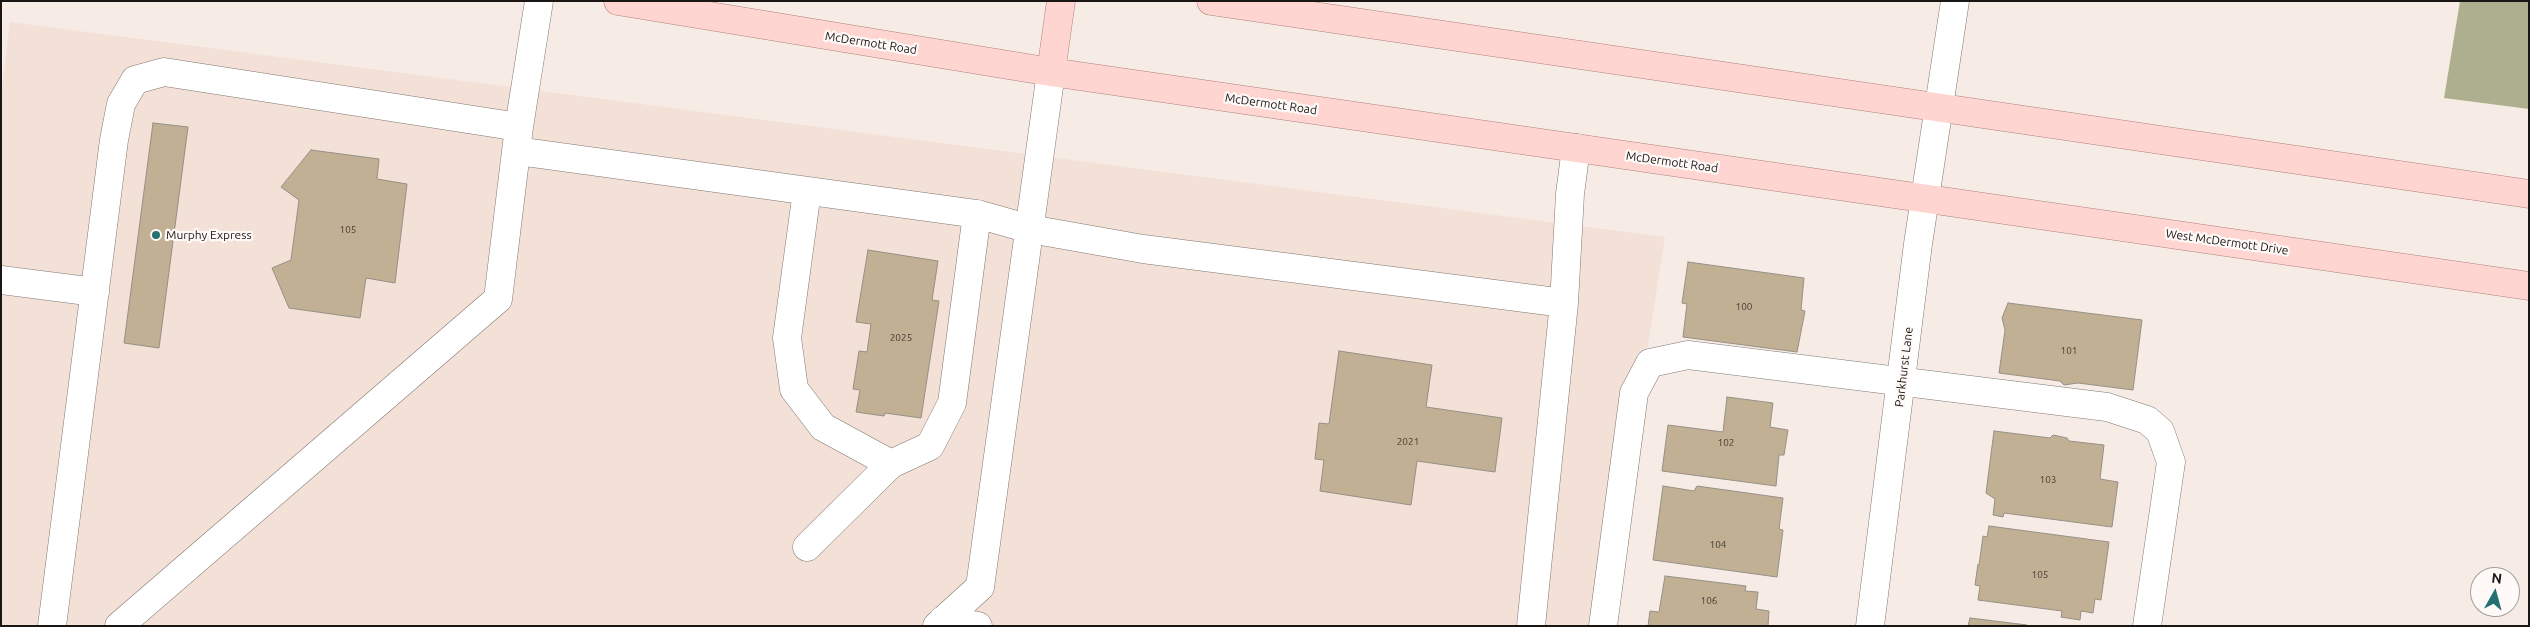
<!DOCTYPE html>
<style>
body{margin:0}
#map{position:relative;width:2530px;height:627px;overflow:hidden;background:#f7ece5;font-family:Ubuntu,sans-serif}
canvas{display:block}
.frame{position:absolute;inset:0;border:2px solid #191613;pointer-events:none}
.north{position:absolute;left:2470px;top:567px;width:50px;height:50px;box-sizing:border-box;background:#fffaf8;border:1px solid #a39f9c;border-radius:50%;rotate:7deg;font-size:14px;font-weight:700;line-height:20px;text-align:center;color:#191613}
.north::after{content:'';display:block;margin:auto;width:18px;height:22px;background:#247072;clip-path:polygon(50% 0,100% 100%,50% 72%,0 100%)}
</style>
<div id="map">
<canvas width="2530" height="627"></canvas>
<div class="frame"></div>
<div class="north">N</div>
</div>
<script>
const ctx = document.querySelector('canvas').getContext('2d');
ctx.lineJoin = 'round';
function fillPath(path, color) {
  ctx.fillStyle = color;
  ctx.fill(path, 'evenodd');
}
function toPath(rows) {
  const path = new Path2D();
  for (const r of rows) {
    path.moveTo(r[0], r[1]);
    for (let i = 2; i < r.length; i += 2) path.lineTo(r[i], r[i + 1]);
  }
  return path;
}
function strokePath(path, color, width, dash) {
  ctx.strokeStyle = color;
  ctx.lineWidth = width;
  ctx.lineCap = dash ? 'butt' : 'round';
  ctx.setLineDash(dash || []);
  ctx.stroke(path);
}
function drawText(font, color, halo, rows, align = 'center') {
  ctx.font = font + ' Ubuntu,sans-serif';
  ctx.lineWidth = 4.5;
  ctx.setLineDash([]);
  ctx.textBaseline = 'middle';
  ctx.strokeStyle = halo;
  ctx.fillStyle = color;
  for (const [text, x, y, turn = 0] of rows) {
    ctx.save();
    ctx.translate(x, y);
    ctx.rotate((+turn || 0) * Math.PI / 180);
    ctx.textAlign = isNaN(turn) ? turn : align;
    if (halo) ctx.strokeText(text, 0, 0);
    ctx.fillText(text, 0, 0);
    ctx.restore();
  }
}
const built = toPath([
 [10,22,1665,237,1604,626,1,626,1,97]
]);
const forest = toPath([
 [2460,1,2529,1,2529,109,2444,98]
]);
const building = toPath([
 [153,123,188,127,159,348,124,343,153,123],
 [311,150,379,159,377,179,407,184,395,283,366,278,360,318,289,308,272,268,291,260,299,200,281,187,311,150],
 [868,250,938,261,932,300,939,301,921,418,885,413,884,416,856,412,860,390,853,389,859,351,867,352,871,324,856,322,868,250],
 [1688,262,1804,278,1801,310,1805,311,1797,352,1683,337,1687,304,1682,303,1688,262],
 [2008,303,2142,320,2133,390,2078,383,2064,385,2060,381,1999,373,2005,330,2002,318,2008,303],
 [1339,351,1432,365,1426,407,1502,418,1495,472,1417,461,1411,505,1320,491,1324,460,1315,459,1319,423,1329,424,1339,351],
 [1727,397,1773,403,1770,427,1788,430,1784,455,1779,455,1776,486,1662,471,1668,425,1723,432,1727,397],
 [1994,431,2050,438,2053,435,2067,438,2069,441,2104,445,2100,479,2118,482,2112,527,2004,513,2003,517,1993,515,1995,499,1986,493,1994,431],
 [1663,486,1694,491,1697,486,1783,498,1779,529,1783,530,1777,577,1653,560,1663,486],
 [1989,526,2109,542,2101,600,2095,599,2093,613,2081,611,2080,620,2061,617,2062,611,1978,600,1980,586,1975,585,1978,564,1979,565,1983,536,1987,537,1989,526],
 [1665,576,1746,586,1745,591,1758,592,1756,609,1769,611,1768,626,1648,626,1650,611,1659,612,1665,576],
 [1970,618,2027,625,2027,626,1968,626,1970,618]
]);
const minor = toPath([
 [517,151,977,214,1030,229,1143,249,1564,303],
 [807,191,787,338,794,389,823,427,891,464,930,446,952,403,977,214],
 [1,280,95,292],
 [807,547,891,464],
 [943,620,978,626],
 [52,626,114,140,121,104,135,80,164,72,519,127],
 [119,626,498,299,519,127,539,1],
 [937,626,980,587,1051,72],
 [1531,626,1564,303,1570,194,1576,148],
 [1603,626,1634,393,1650,363,1688,355,2107,407,2147,420,2160,431,2171,462,2147,626],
 [1870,626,1918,244,1955,1]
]);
const major = toPath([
 [618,1,1051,72,2529,286],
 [1211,1,2529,194],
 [1051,72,1061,1]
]);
const markers = [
 [156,235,5,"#247072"]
];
const numberNames = [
 ["105",348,230],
 ["100",1744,307],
 ["2025",901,338],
 ["101",2069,351],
 ["2021",1408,442],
 ["102",1726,443],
 ["103",2048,480],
 ["104",1718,545],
 ["105",2040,575],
 ["106",1709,601]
];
const streetNames = [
 ["McDermott Road",871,43,9],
 ["McDermott Road",1271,104,8],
 ["McDermott Road",1672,162,8],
 ["West McDermott Drive",2227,242,8],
 ["Parkhurst Lane",1904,367,-83]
];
const poiNames = [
 ["Murphy Express",166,235]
];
fillPath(built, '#f3e0d6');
fillPath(forest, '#aeaf8f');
fillPath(building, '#c1b093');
strokePath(building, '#959087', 1);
strokePath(minor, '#817772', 29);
strokePath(major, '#ae807c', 29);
strokePath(minor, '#fff', 28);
strokePath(major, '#ffd5d2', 28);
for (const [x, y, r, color] of markers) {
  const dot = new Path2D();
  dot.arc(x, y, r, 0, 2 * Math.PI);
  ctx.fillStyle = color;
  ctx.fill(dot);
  strokePath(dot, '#fffaf8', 2);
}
drawText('10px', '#433c33', null, numberNames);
drawText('12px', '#191613', '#fffaf8', streetNames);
drawText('12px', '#191613', '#fffaf8', poiNames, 'left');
</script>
